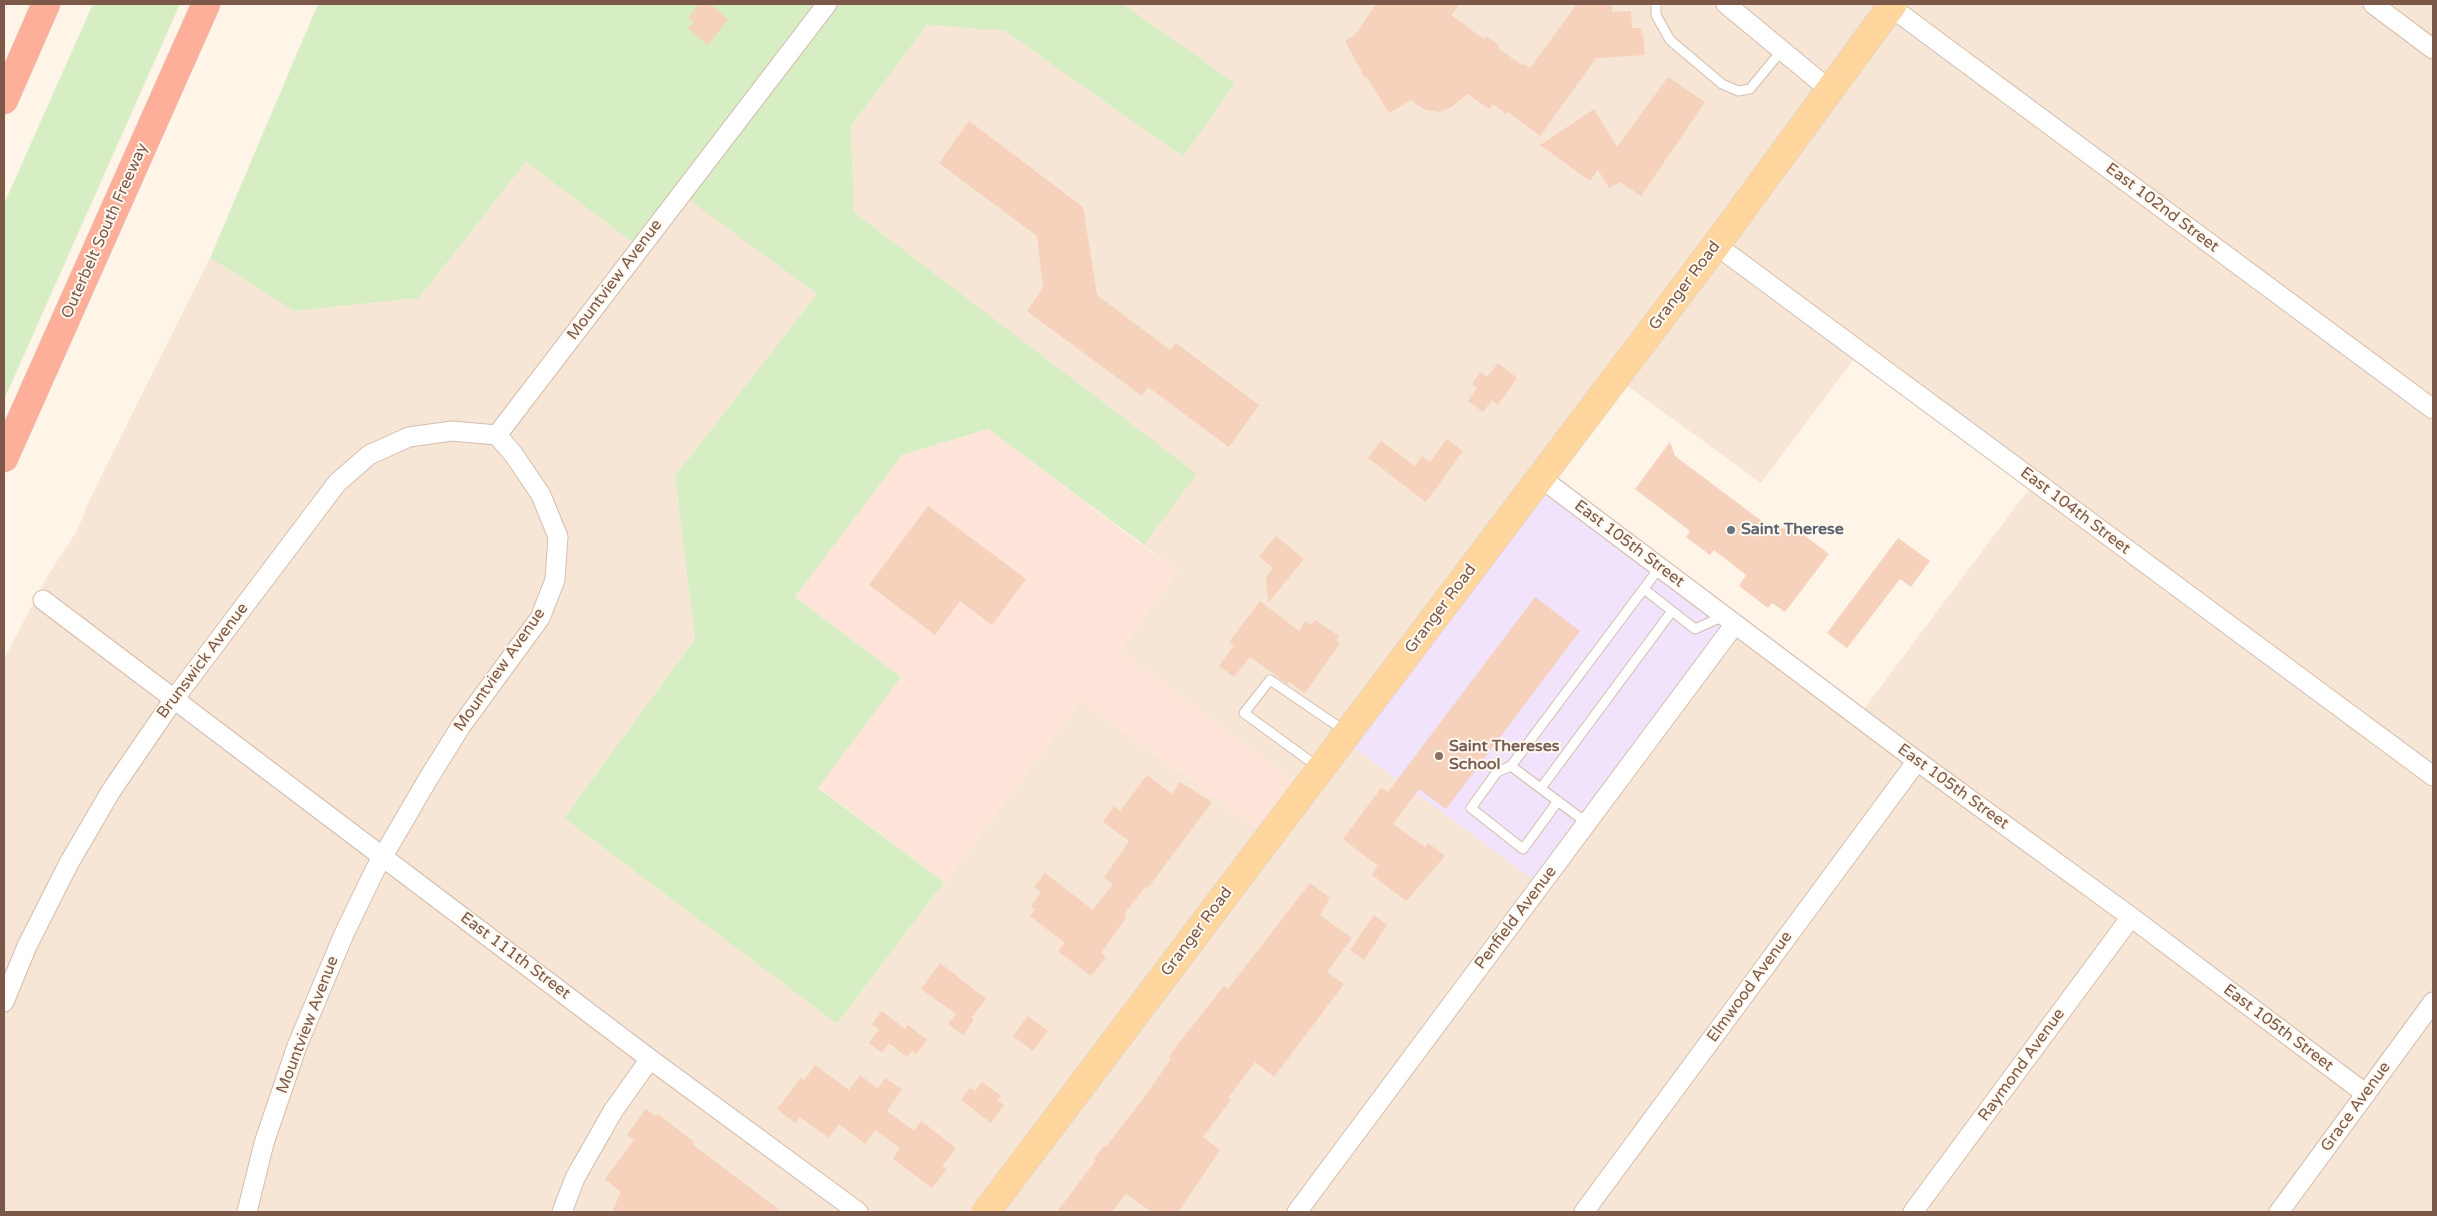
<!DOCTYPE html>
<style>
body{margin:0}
#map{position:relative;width:2437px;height:1216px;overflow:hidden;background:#fef4e7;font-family:"Varela Round",sans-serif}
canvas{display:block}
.frame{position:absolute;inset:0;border:5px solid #7b5848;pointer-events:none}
</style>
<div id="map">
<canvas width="2437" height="1216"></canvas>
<div class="frame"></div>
</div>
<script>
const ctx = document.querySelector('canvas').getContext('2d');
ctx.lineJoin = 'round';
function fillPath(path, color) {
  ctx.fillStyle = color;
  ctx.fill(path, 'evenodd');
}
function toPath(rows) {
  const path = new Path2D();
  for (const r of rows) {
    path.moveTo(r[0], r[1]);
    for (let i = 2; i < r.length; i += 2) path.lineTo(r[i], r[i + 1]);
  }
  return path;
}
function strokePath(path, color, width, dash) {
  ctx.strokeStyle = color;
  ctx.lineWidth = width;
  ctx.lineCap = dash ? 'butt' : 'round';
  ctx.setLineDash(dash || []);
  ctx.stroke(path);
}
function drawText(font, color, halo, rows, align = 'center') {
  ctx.font = font + ' "Varela Round",sans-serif';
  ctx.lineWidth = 4;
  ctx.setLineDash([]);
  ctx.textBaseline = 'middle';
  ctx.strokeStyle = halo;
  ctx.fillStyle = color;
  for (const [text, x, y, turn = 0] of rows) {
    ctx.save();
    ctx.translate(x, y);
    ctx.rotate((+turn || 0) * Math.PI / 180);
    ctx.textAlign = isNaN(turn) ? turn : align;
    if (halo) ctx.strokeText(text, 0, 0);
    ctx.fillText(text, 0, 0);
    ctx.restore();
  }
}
const residential = toPath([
 [1123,4,2433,4,2433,1212,4,1212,4,659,48,575,77,531,90,499,210,258,294,311,419,298,526,162,640,248,681,193,817,294,675,476,695,639,564,818,837,1024,1081,700,1269,837,1304,790,1119,651,1177,571,1144,545,1196,474,854,212,851,126,927,25,1005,31,1183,157,1235,83],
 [1860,351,2035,481,1858,717,1735,624,1343,739,1615,377,1761,483]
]);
const commercial = toPath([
 [988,429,1177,571,1119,651,1304,789,1269,837,1081,700,944,882,818,787,901,677,795,597,902,455]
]);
const education = toPath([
 [1541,478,1735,624,1541,885,1342,739]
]);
const green = toPath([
 [93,4,180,4,4,400,4,204],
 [318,4,1123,4,1235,83,1183,157,1005,31,927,25,851,126,854,212,1197,474,1144,545,988,429,902,455,795,597,901,677,818,788,944,882,837,1024,564,818,695,639,675,476,817,294,681,194,640,248,526,162,419,298,294,311,210,258]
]);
const building = toPath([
 [699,4,710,4,728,19,708,45,688,29,694,22,688,18],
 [1376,4,1460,4,1451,15,1484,39,1486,36,1499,45,1498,48,1522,65,1524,64,1530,68,1577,4,1612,4,1612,12,1631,11,1632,28,1641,28,1641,33,1643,33,1645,55,1596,58,1540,136,1508,112,1506,114,1493,104,1489,109,1468,94,1450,108,1439,112,1425,110,1411,100,1389,113,1367,77,1365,78,1345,41,1355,35],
 [1668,77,1705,102,1641,196,1620,182,1609,188,1598,170,1590,181,1540,145,1594,109,1617,147],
 [969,121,1083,207,1097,295,1170,350,1176,343,1259,405,1229,447,1148,387,1142,396,1027,311,1043,288,1037,236,939,163],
 [1498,363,1517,378,1498,405,1492,400,1483,412,1468,401,1477,388,1472,384,1480,372,1487,377],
 [1447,439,1463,451,1426,502,1368,458,1381,441,1415,466,1422,456,1430,462],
 [1670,442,1675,456,1775,531,1779,525,1784,529,1788,523,1829,554,1785,612,1772,603,1768,608,1739,586,1746,575,1714,550,1710,555,1686,537,1690,531,1635,489],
 [928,506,1026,579,992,625,960,601,935,635,869,585],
 [1276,536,1304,559,1268,603,1266,577,1273,568,1259,557],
 [1898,538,1930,561,1911,587,1900,579,1847,648,1827,633],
 [1535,597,1580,631,1446,809,1419,789,1393,824,1425,847,1428,843,1445,856,1406,901,1372,875,1378,866,1343,839,1381,788,1388,792],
 [1260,601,1299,631,1305,621,1311,625,1315,620,1339,636,1336,640,1340,643,1305,693,1289,682,1287,684,1250,657,1234,677,1219,666,1234,645,1229,642],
 [1147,775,1172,794,1180,782,1212,802,1148,888,1146,886,1127,910,1124,917,1126,918,1101,953,1106,957,1091,976,1058,951,1065,943,1030,916,1035,909,1031,906,1041,892,1034,887,1045,873,1093,910,1113,884,1104,878,1129,841,1103,822,1114,806,1120,811],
 [1310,883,1330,898,1320,915,1352,938,1327,972,1344,984,1274,1077,1255,1062,1228,1098,1231,1100,1203,1137,1220,1150,1178,1212,1152,1212,1126,1194,1112,1212,1057,1212,1096,1160,1094,1159,1104,1146,1106,1147,1145,1096,1171,1059,1169,1057,1182,1039,1224,986,1228,989],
 [1374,915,1387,925,1364,960,1350,950],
 [940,963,986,999,971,1018,974,1020,963,1035,948,1024,956,1014,921,989],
 [882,1011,905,1029,908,1025,927,1040,916,1054,912,1051,907,1057,889,1043,882,1053,869,1043,879,1030,872,1024],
 [1028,1016,1048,1031,1033,1051,1013,1036],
 [815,1065,849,1090,860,1075,878,1089,885,1078,902,1089,887,1111,914,1131,921,1121,956,1148,942,1166,947,1169,932,1188,893,1159,900,1148,875,1130,865,1144,839,1124,829,1138,800,1117,795,1123,777,1109,801,1078,804,1080],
 [982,1082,1001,1096,997,1100,1004,1105,991,1123,961,1100,970,1088,975,1091],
 [646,1109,656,1116,658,1114,694,1142,692,1144,782,1212,612,1212,621,1192,605,1179,634,1140,627,1135]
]);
const lane = toPath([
 [1656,4,1656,15,1670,40,1722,84,1738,91,1750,89,1782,50],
 [1644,589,1695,629,1724,616],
 [1511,766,1497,772,1471,808,1523,849,1558,801],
 [1318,767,1244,713,1270,680,1345,731],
 [1541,788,1672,611],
 [1587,823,1511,766,1660,567]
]);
const street = toPath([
 [1726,4,1831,91],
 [2373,4,2433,49],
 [1891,7,2433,409],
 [1716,245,2433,776],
 [497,435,827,4],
 [1541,478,1917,761,2131,917,2366,1094],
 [43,600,650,1059,858,1212],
 [4,1002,27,946,69,863,111,791,174,699,337,483,369,455,409,437,452,431,497,435],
 [247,1212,264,1143,297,1046,344,934,375,870,428,779,461,726,540,618,555,580,558,537,541,495,514,455,497,435],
 [562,1212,575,1178,613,1111,650,1059],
 [1297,1212,1735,624],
 [1584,1212,1917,761],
 [1913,1212,2131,917],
 [2279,1212,2433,1002]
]);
const primary = toPath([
 [986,1212,1716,245,1893,4]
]);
const highway = toPath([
 [4,100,46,4],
 [4,458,206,4]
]);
const markers = [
 [1731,530,5,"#6b7280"],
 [1439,756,5,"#8d6e63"]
];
const streetNames = [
 ["East 102nd Street",2162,208,37],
 ["Outerbelt South Freeway",105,231,-66],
 ["Mountview Avenue",615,280,-53],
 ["Granger Road",1685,286,-53],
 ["East 104th Street",2075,511,37],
 ["East 105th Street",1629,544,37],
 ["Granger Road",1441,609,-53],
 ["Brunswick Avenue",203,661,-53],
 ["Mountview Avenue",500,670,-55],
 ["East 105th Street",1953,787,36],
 ["Penfield Avenue",1516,918,-53],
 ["Granger Road",1197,932,-53],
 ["East 111th Street",515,956,37],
 ["Elmwood Avenue",1750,987,-54],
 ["Mountview Avenue",308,1025,-69],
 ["East 105th Street",2278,1028,37],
 ["Raymond Avenue",2022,1065,-54],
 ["Grace Avenue",2356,1107,-54]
];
const worshipNames = [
 ["Saint Therese",1741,530]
];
const educationNames = [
 ["Saint Thereses",1449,747],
 ["School",1449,765]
];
fillPath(residential, '#f7e6d5');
fillPath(commercial, '#ffe4da');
fillPath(education, '#f1e3fb');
fillPath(green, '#d7eec4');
fillPath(building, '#f6d1bc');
strokePath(lane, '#d4bdae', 11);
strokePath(street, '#d4bdae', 21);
strokePath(primary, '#dad0cc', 29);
strokePath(highway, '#dad0cc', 29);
strokePath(lane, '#fff', 9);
strokePath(street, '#fff', 19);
strokePath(primary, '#ffd69d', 28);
strokePath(highway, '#fdaf99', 28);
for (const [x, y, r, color] of markers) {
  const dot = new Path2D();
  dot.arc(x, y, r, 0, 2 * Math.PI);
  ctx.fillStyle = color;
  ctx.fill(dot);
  strokePath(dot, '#fff8ef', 2);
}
drawText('16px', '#7b5848', '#fff8ef', streetNames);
drawText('bold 16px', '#5b616d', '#fff8ef', worshipNames, 'left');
drawText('bold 16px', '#785e54', '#fff8ef', educationNames, 'left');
</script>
